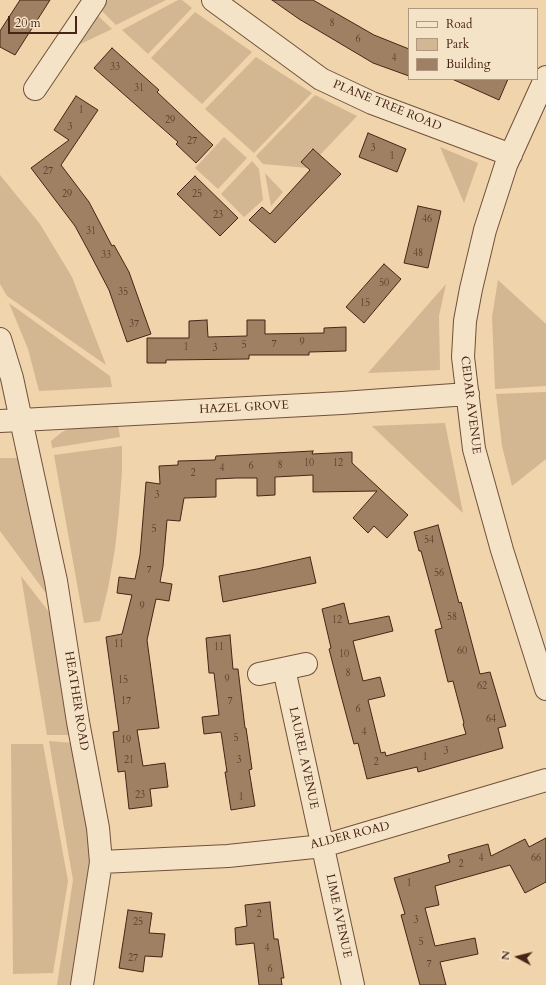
<!DOCTYPE html>
<style>
body{margin:0}
#map{position:relative;width:546px;height:985px;overflow:hidden;background:#f0d4ab;font-family:Cardo,serif}
canvas{display:block}
.legend{position:absolute;left:408px;top:8px;width:130px;height:72px;box-sizing:border-box;background:#f5e3c8;border:1px solid #af9781;margin:0;padding:5px 7px;list-style:none;font-size:12px;color:#472516}
.legend li{display:flex;align-items:center;gap:8px;height:20px}
.legend b{width:20px;border:1px solid #af9781}
.north{position:absolute;left:498px;top:937px;width:40px;height:40px;-webkit-text-stroke:3px #f5e3c8;paint-order:stroke;rotate:277deg;font-size:11px;font-weight:700;line-height:16px;text-align:center;color:#472516}
.north::after{content:'';display:block;margin:auto;width:14px;height:18px;background:#472516;clip-path:polygon(50% 0,100% 100%,50% 72%,0 100%)}
.scale{position:absolute;left:8px;top:16px;width:69px;height:18px;box-sizing:border-box;border:2px solid #472516;border-top:0;padding-left:5px;font-size:12px;line-height:14px;white-space:nowrap;color:#472516;-webkit-text-stroke:3px #f5e3c8;paint-order:stroke}
</style>
<div id="map">
<canvas width="546" height="985"></canvas>
<ul class="legend">
<li><b style="height:5px;background:#f5e3c8"></b>Road</li>
<li><b style="height:11px;background:#d3b692"></b>Park</li>
<li><b style="height:11px;background:#9f8063"></b>Building</li>
</ul>
<div class="north">N</div>
<div class="scale">20 m</div>
</div>
<script>
const ctx = document.querySelector('canvas').getContext('2d');
ctx.lineJoin = 'round';
function fillPath(path, color) {
  ctx.fillStyle = color;
  ctx.fill(path, 'evenodd');
}
function toPath(rows) {
  const path = new Path2D();
  for (const r of rows) {
    path.moveTo(r[0], r[1]);
    for (let i = 2; i < r.length; i += 2) path.lineTo(r[i], r[i + 1]);
  }
  return path;
}
function strokePath(path, color, width, dash) {
  ctx.strokeStyle = color;
  ctx.lineWidth = width;
  ctx.lineCap = dash ? 'butt' : 'round';
  ctx.setLineDash(dash || []);
  ctx.stroke(path);
}
function drawText(font, color, halo, rows, align = 'center') {
  ctx.font = font + ' Cardo,serif';
  ctx.lineWidth = 3;
  ctx.setLineDash([]);
  ctx.textBaseline = 'middle';
  ctx.strokeStyle = halo;
  ctx.fillStyle = color;
  for (const [text, x, y, turn = 0] of rows) {
    ctx.save();
    ctx.translate(x, y);
    ctx.rotate((+turn || 0) * Math.PI / 180);
    ctx.textAlign = isNaN(turn) ? turn : align;
    if (halo) ctx.strokeText(text, 0, 0);
    ctx.fillText(text, 0, 0);
    ctx.restore();
  }
}
const green = toPath([
 [101,0,166,0,116,25,97,6],
 [178,0,182,0,192,8,148,54,122,30],
 [94,12,112,29,68,50],
 [195,12,252,52,202,104,151,58],
 [256,57,312,93,254,153,205,109],
 [315,95,357,116,320,155,313,149,308,168,263,164,256,156],
 [224,137,247,158,218,189,195,168],
 [440,147,478,163,464,203],
 [252,161,259,169,263,200,244,217,221,194],
 [265,173,283,192,271,206],
 [0,175,40,224,72,277,106,365,7,296,0,284],
 [498,280,546,324,546,386,495,389,492,317],
 [446,284,439,316,440,370,368,373],
 [9,303,110,376,112,387,39,391,28,349],
 [546,392,546,459,512,486,502,446,496,394],
 [445,423,463,513,372,426],
 [118,425,120,437,52,448,51,441,62,432,73,427],
 [122,446,122,471,119,512,115,549,108,588,100,621,84,623,54,455],
 [0,458,21,458,48,596,0,531],
 [21,576,49,612,71,735,47,735],
 [49,741,73,743,93,851,71,985,57,985,73,880],
 [11,744,43,744,68,881,53,973,13,974]
]);
const building = toPath([
 [20,0,50,0,15,55,0,47,0,31,20,0],
 [272,0,313,0,374,35,409,49,409,76,373,63,299,19,272,0],
 [112,48,159,90,157,92,213,145,196,163,176,144,178,142,94,68,112,48],
 [452,79,508,79,499,100,452,79],
 [76,96,98,110,61,165,89,202,112,246,114,245,129,272,151,334,127,342,109,290,88,250,75,226,31,168,69,140,54,130,76,96],
 [368,133,406,149,397,172,359,157,368,133],
 [313,149,341,174,275,243,249,220,262,207,270,214,310,170,301,162,313,149],
 [195,176,238,218,220,236,177,194,195,176],
 [418,206,441,211,428,268,404,263,418,206],
 [384,264,401,279,364,323,346,307,384,264],
 [207,320,208,337,247,336,247,320,265,320,265,334,324,333,324,328,346,327,346,351,309,352,309,355,249,355,249,359,166,360,166,363,147,363,147,338,189,338,189,321,207,320],
 [313,451,312,454,352,452,352,463,408,515,387,538,374,526,368,533,353,518,377,491,313,492,313,475,275,477,275,495,257,496,257,478,236,478,216,479,216,497,184,498,180,521,167,520,163,566,160,582,172,584,169,601,156,599,147,640,159,728,137,730,143,766,165,763,168,787,150,789,152,806,129,809,125,771,118,772,113,732,119,731,106,637,122,634,132,595,117,593,119,577,135,579,140,555,146,482,160,484,159,466,178,465,178,461,215,460,216,456,313,451],
 [438,525,459,603,461,602,480,674,490,672,506,726,498,728,503,748,418,772,417,767,367,779,358,743,354,744,339,688,329,649,331,648,322,609,344,603,349,624,389,616,393,631,353,641,363,681,380,677,385,696,368,700,381,753,385,752,386,756,466,734,463,724,464,723,453,681,448,682,435,630,442,628,421,551,419,551,414,532,438,525],
 [310,557,316,583,223,602,219,576,257,569,310,557],
 [230,635,233,669,238,669,245,728,246,728,252,769,249,770,255,806,231,810,225,772,227,772,221,732,204,734,202,717,219,715,214,673,209,673,206,638,230,635],
 [546,838,546,882,525,893,510,865,435,886,439,905,425,908,435,946,475,938,478,954,440,962,446,985,420,985,401,915,405,914,394,878,450,862,448,855,488,844,491,856,525,839,529,847,546,838],
 [270,902,274,939,278,939,284,978,281,978,282,985,259,985,254,943,236,945,235,928,247,926,245,905,270,902],
 [128,910,152,913,149,933,165,934,162,957,145,956,143,972,119,968,128,910]
]);
const minor = toPath([
 [213,0,321,79,372,103,511,155],
 [546,77,506,165,485,230,471,289,465,321,463,357,474,449,502,550,546,689],
 [35,89,95,0],
 [0,339,12,378,21,420,0,421],
 [284,669,353,985],
 [259,674,306,664],
 [101,862,228,856,323,846,546,780],
 [82,985,101,862,98,828,78,722,56,581,21,420,342,403,468,394]
]);
const numberNames = [
 ["8",332,24],
 ["6",358,40],
 ["4",394,59],
 ["33",115,68],
 ["31",139,89],
 ["1",81,111],
 ["29",170,121],
 ["3",70,128],
 ["27",192,142],
 ["3",373,149],
 ["1",392,157],
 ["27",48,172],
 ["29",67,195],
 ["25",197,195],
 ["23",218,216],
 ["46",427,220],
 ["31",91,232],
 ["48",418,254],
 ["33",106,256],
 ["50",384,284],
 ["35",123,293],
 ["15",365,304],
 ["37",134,325],
 ["9",302,343],
 ["7",274,345],
 ["5",244,346],
 ["1",186,348],
 ["3",215,349],
 ["10",309,464],
 ["12",338,464],
 ["8",280,466],
 ["6",251,467],
 ["4",222,469],
 ["2",193,474],
 ["3",157,496],
 ["5",154,530],
 ["54",429,541],
 ["7",149,571],
 ["56",439,574],
 ["9",142,607],
 ["58",452,618],
 ["12",337,621],
 ["11",119,645],
 ["11",219,648],
 ["60",462,652],
 ["10",344,655],
 ["8",348,674],
 ["9",227,680],
 ["15",123,681],
 ["62",482,687],
 ["17",126,702],
 ["7",230,702],
 ["6",358,710],
 ["64",491,720],
 ["4",364,733],
 ["5",236,739],
 ["19",126,741],
 ["3",446,752],
 ["1",425,758],
 ["21",129,761],
 ["3",239,761],
 ["2",376,763],
 ["23",140,796],
 ["1",241,798],
 ["4",481,859],
 ["66",536,859],
 ["2",461,865],
 ["1",409,884],
 ["2",259,915],
 ["3",416,921],
 ["25",138,923],
 ["5",421,943],
 ["4",267,949],
 ["27",133,959],
 ["7",429,965],
 ["6",270,970]
];
const streetNames = [
 ["PLANE TREE ROAD",387,106,22],
 ["CEDAR AVENUE",470,405,83],
 ["HAZEL GROVE",244,408,-3],
 ["HEATHER ROAD",76,701,81],
 ["LAUREL AVENUE",303,758,78],
 ["ALDER ROAD",350,836,-14],
 ["LIME AVENUE",338,916,78]
];
fillPath(green, '#d3b692');
fillPath(building, '#9f8063');
strokePath(building, '#472516', 1);
strokePath(minor, '#71513b', 24);
strokePath(minor, '#f5e3c8', 22);
drawText('10px', '#5d3c29', null, numberNames);
drawText('12px', '#472516', '#f5e3c8', streetNames);
</script>
